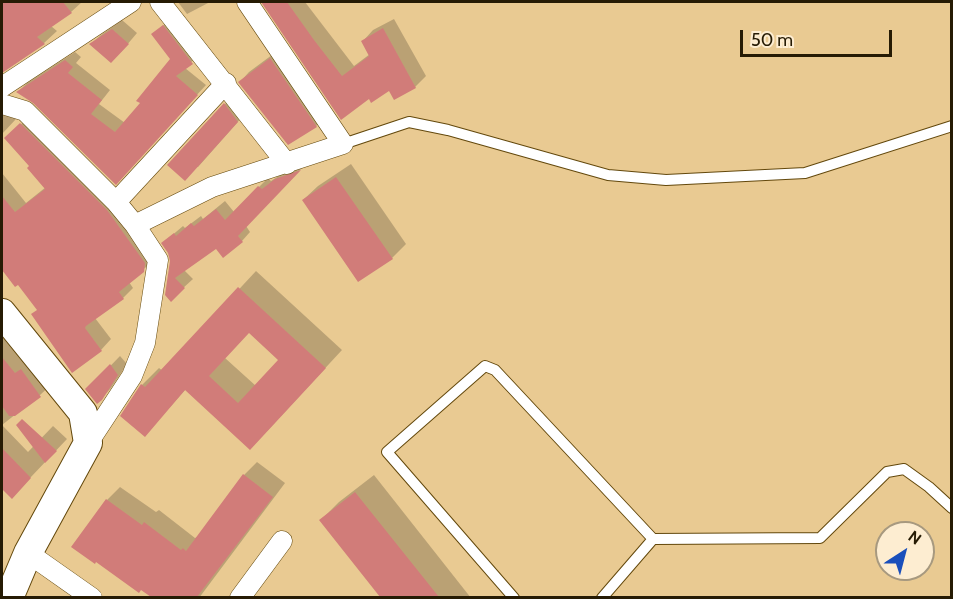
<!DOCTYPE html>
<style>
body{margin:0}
#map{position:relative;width:953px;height:599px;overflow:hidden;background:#e9ca92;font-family:Cabin,sans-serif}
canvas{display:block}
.frame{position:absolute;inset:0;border:3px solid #261b04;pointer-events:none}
.north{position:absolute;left:875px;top:521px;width:60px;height:60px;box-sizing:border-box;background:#fdedd1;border:2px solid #a7997f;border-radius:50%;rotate:36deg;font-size:16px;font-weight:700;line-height:24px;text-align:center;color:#261b04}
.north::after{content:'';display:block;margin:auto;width:21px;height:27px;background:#1a4fbb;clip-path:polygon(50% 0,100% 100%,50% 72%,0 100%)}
.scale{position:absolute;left:740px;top:30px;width:152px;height:27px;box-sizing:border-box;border:3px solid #261b04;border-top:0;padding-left:8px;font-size:18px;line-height:21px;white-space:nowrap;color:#261b04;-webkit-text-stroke:4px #fdedd1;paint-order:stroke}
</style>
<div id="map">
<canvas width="953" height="599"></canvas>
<div class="frame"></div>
<div class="north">N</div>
<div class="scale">50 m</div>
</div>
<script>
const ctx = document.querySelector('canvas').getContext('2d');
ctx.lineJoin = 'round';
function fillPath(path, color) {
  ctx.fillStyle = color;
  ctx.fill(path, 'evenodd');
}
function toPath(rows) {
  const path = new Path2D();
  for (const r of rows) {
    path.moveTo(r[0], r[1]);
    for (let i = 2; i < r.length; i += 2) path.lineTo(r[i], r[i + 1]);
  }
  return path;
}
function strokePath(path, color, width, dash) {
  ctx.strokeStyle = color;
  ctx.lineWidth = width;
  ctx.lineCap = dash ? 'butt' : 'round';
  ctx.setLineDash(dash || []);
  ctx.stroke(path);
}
const shadow = toPath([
 [2,2,82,2,71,12,51,26,57,31,44,43,2,71],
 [178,2,210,2,187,14],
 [263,2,305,2,354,66,370,54,363,41,373,30,394,19,426,76,415,87,395,98,389,88,369,97,292,42],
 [173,17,201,53,185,68,206,85,125,173,34,101,18,92,27,83,75,52,81,57,76,63,110,90,99,104,125,123,142,103,172,59,153,34],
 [122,20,137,33,121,52,91,44,101,35],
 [280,49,326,117,316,126,240,82,249,72],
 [237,91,250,108,198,167,169,165],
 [2,102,16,119,2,134],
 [32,114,154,260,129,282,133,288,123,298,95,318,111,339,101,350,39,309,18,283,16,285,2,267,2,173,26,203,46,187,31,166,17,128],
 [306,164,246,226,250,232,242,241,216,247,184,270,193,279,171,299,171,261,169,253,163,243,183,226,185,228,201,216,203,219,225,201,234,212,268,178,271,181,286,171],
 [351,164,406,244,392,258,303,200,318,186],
 [256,271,342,350,267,431,186,389,145,435,122,415,142,385,159,368,163,371],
 [249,331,280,360,256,386,225,358],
 [2,331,52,384,40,395,2,425],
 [120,356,127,364,111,388,101,399,87,390],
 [2,425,28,452,53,426,67,439,12,497,2,486],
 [257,462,285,483,199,598,154,598,141,588,107,500,120,487,156,512,159,510,195,538,198,537,244,475],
 [374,475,471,598,382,598,321,520,339,502]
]);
const building = toPath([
 [2,2,63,2,72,13,37,37,45,44,2,73],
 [261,2,287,2,314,40,342,76,369,56,361,41,383,28,416,88,394,100,389,91,371,103,369,99,341,120],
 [163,25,193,64,176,76,198,95,116,185,33,103,16,92,65,60,73,67,68,73,102,100,91,114,115,132,140,103,136,101,170,59,151,34],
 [112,29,129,44,111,63,89,44],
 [270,58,317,127,288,145,238,82],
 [224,103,238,122,185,181,167,165],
 [20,123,107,210,145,263,144,272,119,292,124,299,86,326,85,328,102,351,72,373,31,314,37,310,18,285,15,287,2,270,2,196,15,212,45,189,27,168,29,166,4,138],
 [301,170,238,236,243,242,223,258,216,249,175,278,185,288,171,302,165,295,170,261,168,253,161,243,174,233,176,236,191,223,194,226,216,209,225,220,258,186,262,189,275,179],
 [336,177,393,259,358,282,302,200],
 [238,287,326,368,250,450,185,390,145,437,120,416,141,384,145,387],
 [249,333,278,360,238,403,209,376],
 [2,357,15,373,21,369,41,397,15,416,9,416,2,406],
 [110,364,118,375,102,400,97,404,85,389],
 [22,419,57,451,45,463,16,425],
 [2,448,31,478,12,499,2,489],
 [243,474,273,497,197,597,151,597,141,590,139,593,96,562,95,564,71,547,106,499,142,525,144,522,181,550,183,548,186,551],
 [355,492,439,597,380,597,319,520]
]);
const service = toPath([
 [343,144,409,122,448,130,608,175,666,180,805,173,952,126],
 [514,598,387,452,485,366,495,370,653,539],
 [602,598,653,539,820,538,887,472,904,469,929,487,952,508]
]);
const minor = toPath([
 [160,2,287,164],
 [2,87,131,2],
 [2,104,25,111,116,202,135,225,158,260,145,343,132,376,88,443],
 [116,202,226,83],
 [135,225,212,187,343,144,247,2],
 [28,553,92,598],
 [240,598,282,541]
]);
const secondary = toPath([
 [2,313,83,413,88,443,28,553,9,598]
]);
fillPath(shadow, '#0003');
fillPath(building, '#d17c79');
strokePath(service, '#63480c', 12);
strokePath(minor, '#63480c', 21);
strokePath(secondary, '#63480c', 30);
strokePath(service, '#fff', 10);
strokePath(minor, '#fff', 20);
strokePath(secondary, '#fff', 28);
</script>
